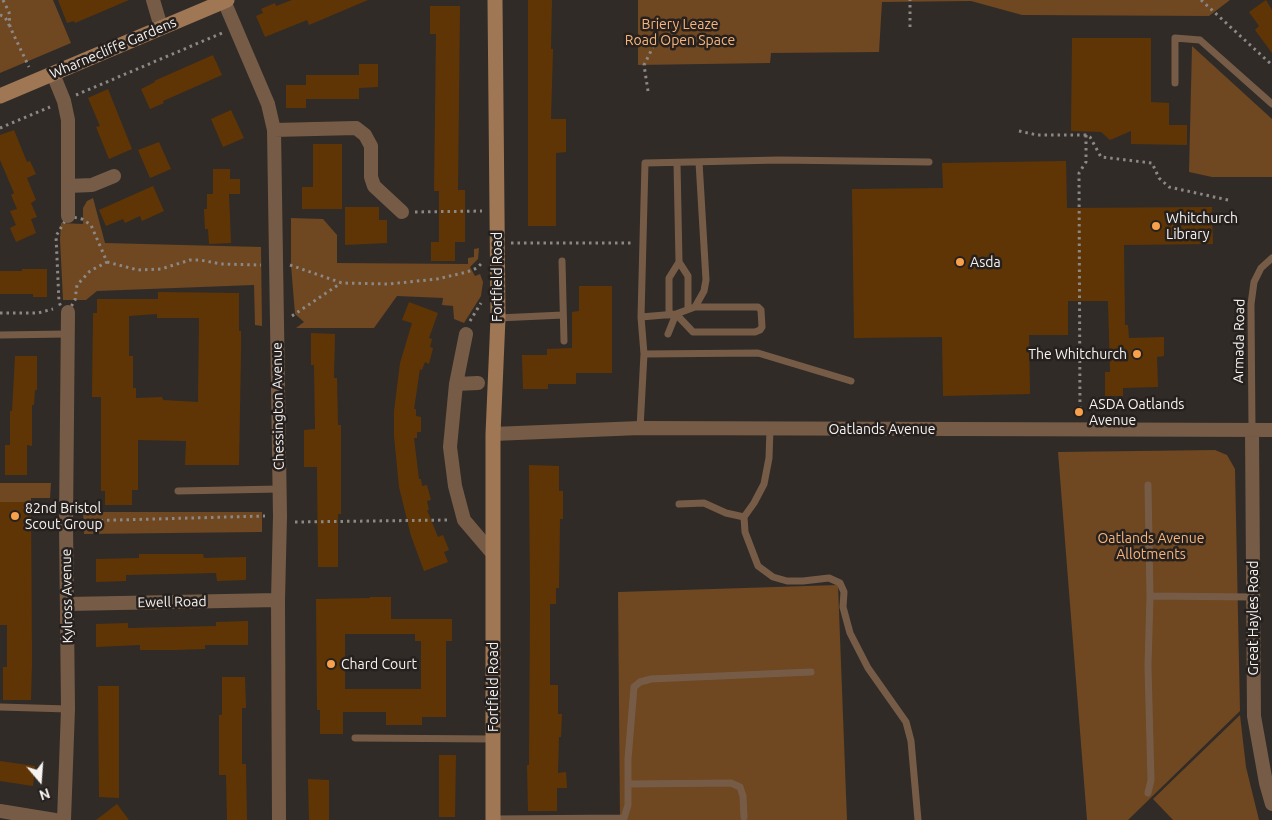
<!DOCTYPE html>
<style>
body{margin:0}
#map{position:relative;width:1272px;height:820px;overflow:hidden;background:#302b27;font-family:Ubuntu,sans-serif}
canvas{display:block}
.north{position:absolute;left:15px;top:755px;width:50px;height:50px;-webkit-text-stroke:4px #26211e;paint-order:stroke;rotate:162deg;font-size:14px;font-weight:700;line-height:20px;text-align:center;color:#f6f3f1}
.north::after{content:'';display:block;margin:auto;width:18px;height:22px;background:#f6f3f1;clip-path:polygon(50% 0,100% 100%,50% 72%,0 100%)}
</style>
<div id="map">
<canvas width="1272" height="820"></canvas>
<div class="north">N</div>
</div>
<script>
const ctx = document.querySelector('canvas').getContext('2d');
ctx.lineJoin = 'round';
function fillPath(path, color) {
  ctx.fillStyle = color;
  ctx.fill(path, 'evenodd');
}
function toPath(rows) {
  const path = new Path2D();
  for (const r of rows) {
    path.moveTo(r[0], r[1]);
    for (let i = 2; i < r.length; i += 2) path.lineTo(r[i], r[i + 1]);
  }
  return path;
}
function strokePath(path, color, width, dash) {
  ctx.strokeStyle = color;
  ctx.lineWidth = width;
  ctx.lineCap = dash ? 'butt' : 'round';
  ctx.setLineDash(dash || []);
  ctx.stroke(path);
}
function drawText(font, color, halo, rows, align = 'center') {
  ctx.font = font + ' Ubuntu,sans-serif';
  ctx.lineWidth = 5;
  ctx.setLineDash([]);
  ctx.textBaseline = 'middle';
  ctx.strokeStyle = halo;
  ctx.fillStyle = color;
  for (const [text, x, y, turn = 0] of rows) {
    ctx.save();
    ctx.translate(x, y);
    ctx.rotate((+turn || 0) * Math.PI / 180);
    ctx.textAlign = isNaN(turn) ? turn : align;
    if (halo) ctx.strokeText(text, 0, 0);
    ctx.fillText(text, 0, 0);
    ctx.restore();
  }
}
const green = toPath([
 [0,0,53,0,71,43,0,73],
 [638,0,1230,0,1209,16,1022,15,971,1,882,2,879,52,771,53,770,63,638,65],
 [1192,46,1272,119,1272,177,1212,177,1189,172],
 [93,198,105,243,261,247,262,326,255,325,254,285,97,291,86,300,63,300,60,239,61,223,83,224,83,208,87,201],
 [291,218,323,219,337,235,337,263,468,264,468,258,474,257,474,249,479,248,478,259,470,267,475,276,480,274,483,282,481,296,464,323,454,319,453,306,442,305,443,298,397,296,374,328,296,328,304,322,295,314,291,265],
 [1215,450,1227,455,1235,469,1240,711,1128,820,1087,820,1058,452],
 [0,483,51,483,50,498,31,498,31,502,0,502],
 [83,512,262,512,262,532,84,534],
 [838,585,847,820,620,820,618,592],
 [1240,715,1246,767,1259,820,1173,820,1153,799]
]);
const building = toPath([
 [58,0,129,0,75,23,74,21,67,23],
 [292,0,368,0,309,25,307,20,265,37,256,16,263,13,261,9,275,3,276,6],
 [528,0,552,0,551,49,553,49,551,119,566,119,566,152,556,153,556,226,528,226],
 [1266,0,1272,10,1272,53,1255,30,1259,26,1249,12],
 [430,6,460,6,458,190,465,190,465,242,455,242,455,261,431,261,431,242,439,242,439,191,434,191,436,34,430,34],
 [1072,38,1151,38,1151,102,1169,103,1169,125,1187,125,1187,145,1131,144,1131,131,1110,140,1101,132,1071,131],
 [213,55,222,75,163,101,164,103,150,109,141,89,155,82,154,81],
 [359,64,378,64,378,87,359,88,359,99,306,99,306,108,286,108,286,85,306,85,306,75,359,75],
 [108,89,132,149,109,159,96,127,100,126,88,98],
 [231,110,244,138,223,147,211,119],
 [14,130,27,162,30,161,36,174,27,178,36,200,31,203,37,217,31,219,36,233,16,242,10,228,16,225,10,211,17,209,11,195,14,193,0,160,0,135],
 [159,142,171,169,150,178,138,150],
 [313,144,342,144,342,209,302,209,302,187,313,187],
 [1066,161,1067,208,1212,207,1213,244,1124,245,1125,325,1128,325,1129,338,1164,337,1164,356,1157,357,1158,387,1123,388,1123,396,1105,396,1105,372,1110,372,1108,301,1068,301,1068,335,1029,335,1030,394,943,396,942,337,854,338,852,189,943,188,942,163],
 [213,169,230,169,230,179,240,179,240,194,229,194,231,243,209,244,208,229,205,229,204,209,207,209,207,194,213,194],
 [153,186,164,211,142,221,140,216,125,223,123,219,106,226,99,210],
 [345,207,379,207,379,220,387,220,387,243,345,245],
 [22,269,47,269,47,297,33,297,33,294,0,294,0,271,22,271],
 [579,286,612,286,612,373,576,373,576,384,548,384,548,389,523,389,522,355,547,355,547,349,572,348,572,312,579,311],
 [158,292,239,293,239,331,241,331,241,353,239,465,185,465,186,441,138,440,138,490,132,490,132,505,105,505,105,491,101,491,101,397,92,397,93,313,97,313,97,299,158,299],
 [157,314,157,318,199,318,198,402,163,400,162,397,136,398,136,388,133,388,133,356,129,356,129,316],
 [409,302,438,313,429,338,432,339,430,347,433,348,429,364,425,362,422,370,420,369,414,409,416,409,416,416,421,417,421,432,417,432,417,438,414,438,419,479,421,479,422,486,427,485,431,500,427,501,429,510,427,510,438,537,443,535,449,550,444,552,448,562,424,571,411,536,399,487,394,436,394,411,400,363,412,323,402,320],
 [311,333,335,334,334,378,337,378,338,425,341,425,341,514,338,514,338,567,318,567,317,471,317,467,304,467,304,430,315,429,314,365,311,365],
 [15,356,37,356,37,390,35,390,34,405,32,405,32,446,27,445,27,475,5,475,5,445,10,445,10,411,12,411],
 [529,465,559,466,559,491,563,491,563,519,560,519,559,588,556,588,556,604,550,604,550,685,558,685,558,714,562,714,561,737,559,737,558,773,566,772,567,788,557,788,557,811,528,811,527,765,529,765,530,604],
 [0,502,31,502,32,661,31,700,3,700,3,667,7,667,7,625,0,625],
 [139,554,203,554,204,558,246,557,246,580,217,581,216,573,126,575,126,581,96,582,96,559,139,558],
 [370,597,391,597,391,619,452,619,452,641,446,641,446,717,422,717,422,725,386,725,386,712,343,712,343,734,320,734,320,710,317,710,316,599,370,598],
 [345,634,415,634,415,641,421,641,421,689,345,689],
 [248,621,248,645,205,645,205,649,175,650,140,650,140,645,96,647,96,624,128,623,128,628,216,626,216,622],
 [222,677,245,677,246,708,242,708,242,764,246,764,247,820,227,820,226,775,219,775,219,715,222,715],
 [98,686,119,686,119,798,99,797],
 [439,755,456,755,455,817,439,817],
 [0,761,35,766,33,786,0,781],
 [308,779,329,780,329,820,309,820],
 [117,804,129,820,96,820]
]);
const path = toPath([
 [3,0,9,12,10,27,29,67],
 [1201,0,1272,65],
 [0,15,5,17,9,25],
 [910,27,910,0],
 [648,91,644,65,658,37],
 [76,95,222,33],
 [0,128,50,107],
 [1019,131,1037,135,1086,135,1090,137,1101,157,1152,163,1159,178,1169,187,1228,200],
 [415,212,482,211],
 [68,216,82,219,91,225,107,262,90,271,77,285,75,300,68,312,61,307,59,302,56,236,68,216],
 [511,243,632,243],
 [107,262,138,270,161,269,190,260,200,260,221,264,261,265],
 [290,265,342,283,389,284,437,279,467,272,477,268,482,263],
 [0,313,38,313,53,309],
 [292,316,341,283],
 [470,321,481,303],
 [1080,415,1079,173,1086,162,1086,135],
 [81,521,265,516],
 [295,522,449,520]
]);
const lane = toPath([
 [1175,83,1175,38,1200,40,1272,104],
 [677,163,679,262,688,276,688,309],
 [562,261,564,341],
 [669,315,669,278,679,262],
 [641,317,676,314,695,307,704,291,706,280,699,162],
 [498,318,563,315],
 [668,334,676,314,693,332,755,332,760,330,762,327,761,310,758,307,695,307],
 [0,335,66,334],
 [644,354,758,353,851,381],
 [640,428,644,354,641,317,645,163,779,160,929,162],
 [1252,430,1251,304,1254,282,1261,268,1272,258],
 [1148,485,1150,596],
 [178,491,279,489],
 [679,504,704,503,726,513,744,517,754,503,764,484,769,458,770,429],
 [744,517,745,532,758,566,773,577,787,581,803,581,829,578,840,583,844,592,843,607,850,633,868,668,906,722,911,741,918,820],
 [0,707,68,709],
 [355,738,493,739],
 [628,784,731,783,740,787,743,796,744,817],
 [1148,793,1151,780,1148,666,1150,596,1253,597],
 [493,819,624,818,628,805,628,759,634,687,640,682,651,679,811,672]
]);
const street = toPath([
 [153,0,161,27],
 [224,1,268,104,274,130,280,516,278,600,279,820],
 [53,74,64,101,68,120,68,216],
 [274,130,356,128,365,135,371,146,371,177,374,186,402,212],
 [68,186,92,185,114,176],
 [466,334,456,384,450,447,455,486,464,520,493,554],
 [456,384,478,383],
 [1252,430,1254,716,1266,783,1272,804],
 [493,434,640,428,1272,430],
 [67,604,278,600],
 [0,811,55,820],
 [64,820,68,709,66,522,68,312]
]);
const secondary = toPath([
 [0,96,227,0],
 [493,820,493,434,498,318,495,0]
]);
const markers = [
 [1156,226,5,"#f8a04b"],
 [960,262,5,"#f8a04b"],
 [1137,354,5,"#f8a04b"],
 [1079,412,5,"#f8a04b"],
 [15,516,5,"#f8a04b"],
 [331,664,5,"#f8a04b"]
];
const parkNames = [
 ["Briery Leaze",680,24],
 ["Road Open Space",680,40],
 ["Oatlands Avenue",1151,538],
 ["Allotments",1151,554]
];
const streetNames = [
 ["Wharnecliffe Gardens",113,48,-23],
 ["Fortfield Road",497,277,-90],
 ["Armada Road",1239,341,-89],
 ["Chessington Avenue",278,406,-91],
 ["Oatlands Avenue",882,429],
 ["Kylross Avenue",67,596,-91],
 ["Ewell Road",172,602,-1],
 ["Great Hayles Road",1253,618,-90],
 ["Fortfield Road",493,687,-90]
];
const poiNames = [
 ["Whitchurch",1166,218],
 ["Library",1166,234],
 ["Asda",970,262],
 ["The Whitchurch",1127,354,"right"],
 ["ASDA Oatlands",1089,404],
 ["Avenue",1089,420],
 ["82nd Bristol",25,508],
 ["Scout Group",25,524],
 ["Chard Court",341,664]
];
fillPath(green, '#6f4721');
fillPath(building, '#603505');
strokePath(path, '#8c8885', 3, [2.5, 4]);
strokePath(lane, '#765c47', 7);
strokePath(street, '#765c47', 14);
strokePath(secondary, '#9f7754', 15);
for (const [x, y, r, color] of markers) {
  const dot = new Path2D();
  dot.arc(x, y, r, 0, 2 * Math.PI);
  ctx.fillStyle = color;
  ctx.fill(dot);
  strokePath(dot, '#26211e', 2);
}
drawText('14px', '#f8b57b', '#26211e', parkNames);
drawText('14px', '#f6f3f1', '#26211e', streetNames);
drawText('14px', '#f6f3f1', '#26211e', poiNames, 'left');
</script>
